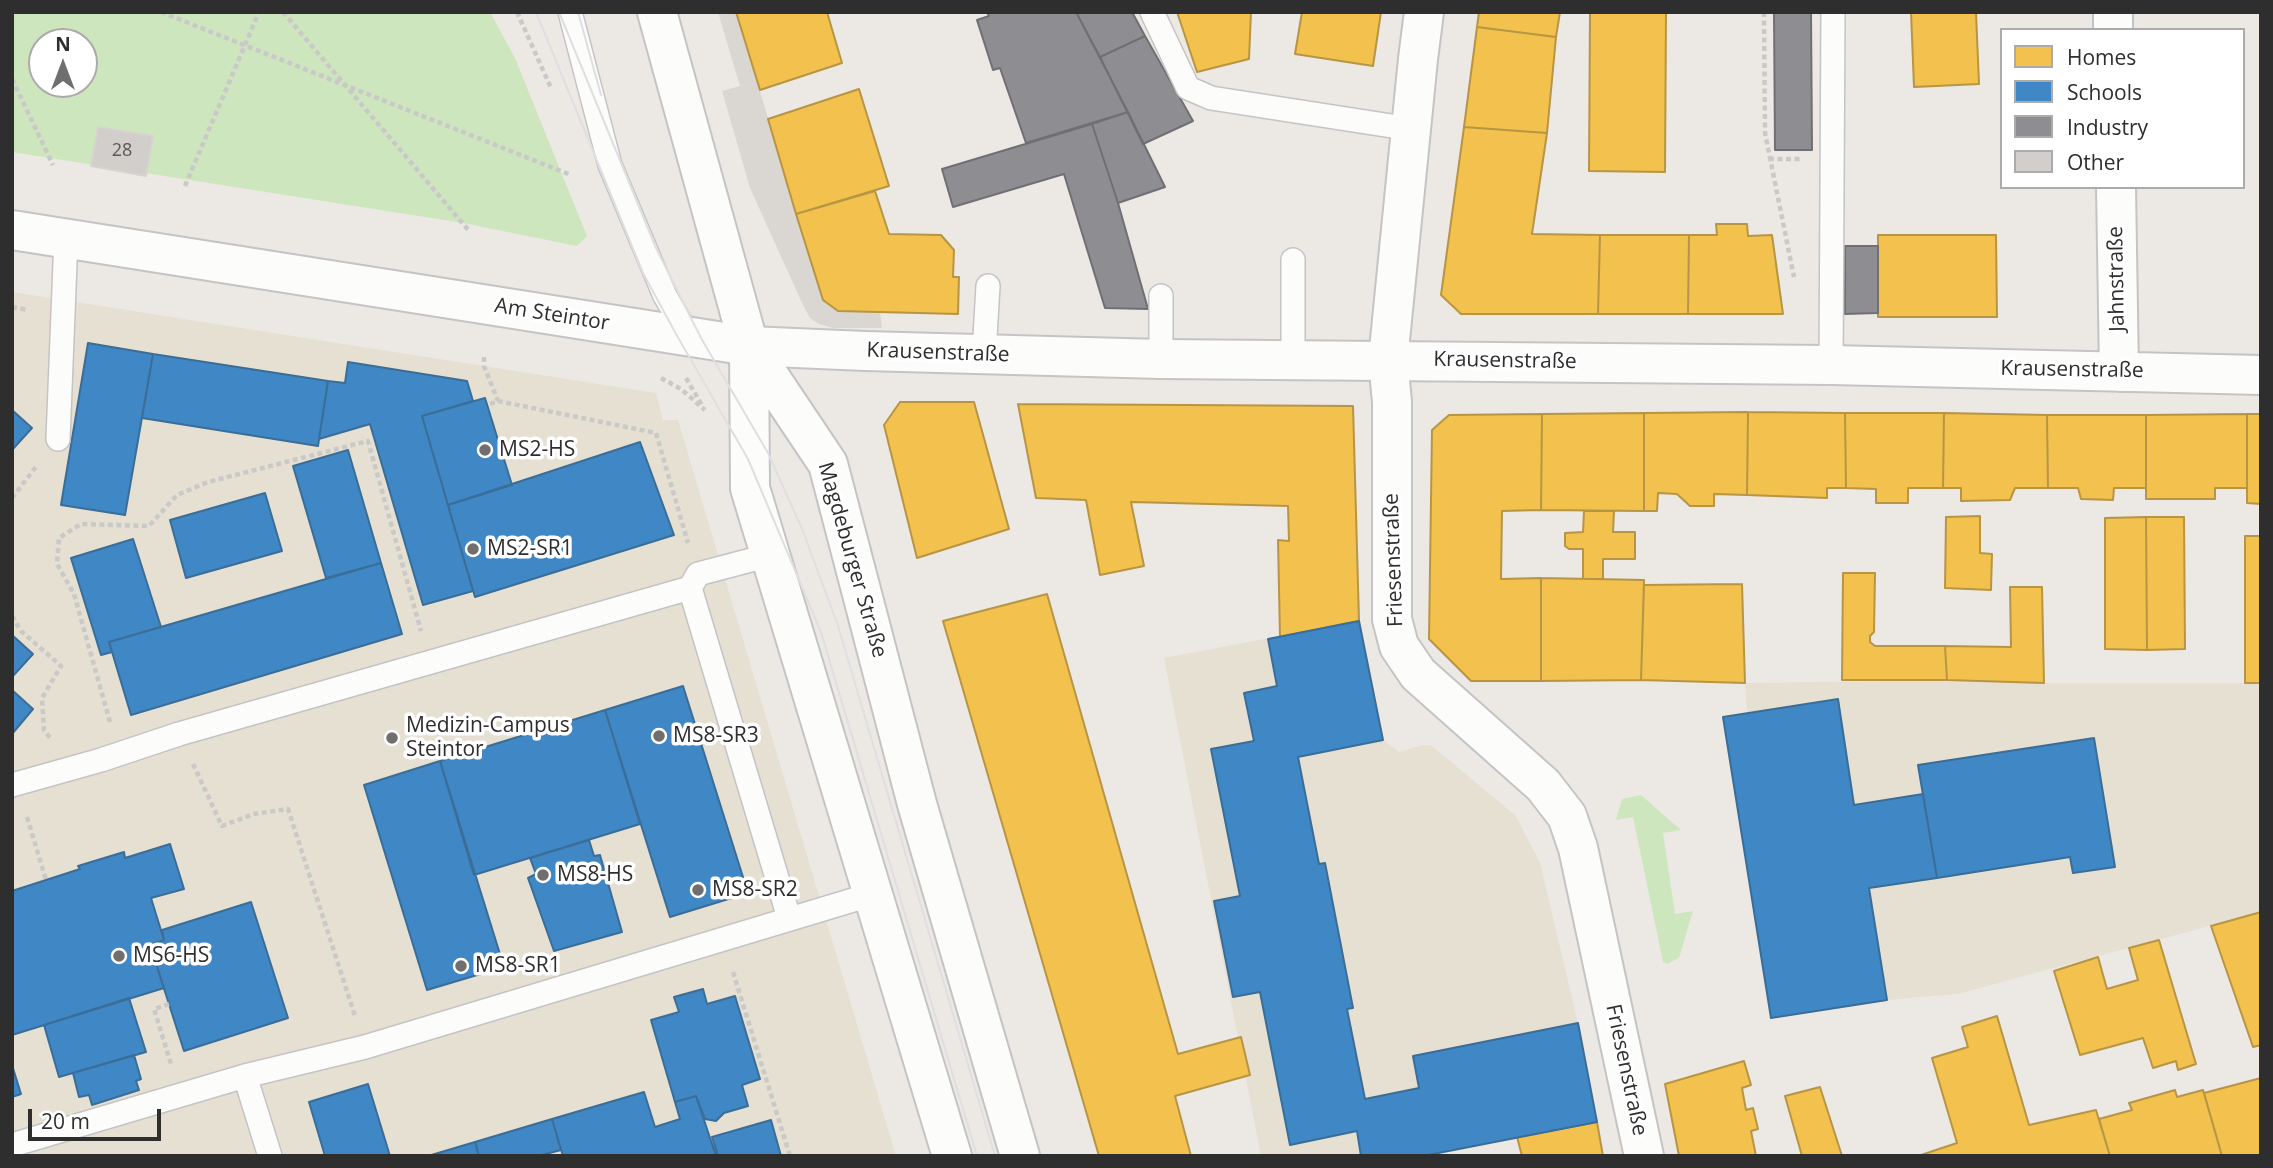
<!DOCTYPE html>
<meta charset="utf-8">
<style>
body{margin:0}
#map{position:relative;width:2273px;height:1168px;overflow:hidden;background:#ece8e4;font-family:"Open Sans",sans-serif}
canvas{display:block}
.frame{position:absolute;inset:0;border:14px solid #2e2e2e;pointer-events:none}
.legend{position:absolute;left:2000px;top:28px;width:245px;height:161px;box-sizing:border-box;background:#fff;border:2px solid #ababab;margin:0;padding:9px 12px;list-style:none;font-size:21px;color:#2e2e2e}
.legend li{display:flex;align-items:center;gap:14px;height:35px}
.legend b{width:35px;border:2px solid #ababab}
.north{position:absolute;left:28px;top:28px;width:70px;height:70px;box-sizing:border-box;background:#fff;border:2px solid #ababab;border-radius:50%;rotate:0deg;font-size:19px;font-weight:700;line-height:28px;text-align:center;color:#2e2e2e}
.north::after{content:'';display:block;margin:auto;width:24px;height:32px;background:#706f6e;clip-path:polygon(50% 0,100% 100%,50% 72%,0 100%)}
.scale{position:absolute;left:28px;top:1109px;width:133px;height:32px;box-sizing:border-box;border:4px solid #2e2e2e;border-top:0;padding-left:9px;font-size:21px;line-height:24px;white-space:nowrap;color:#2e2e2e;-webkit-text-stroke:5px #fff;paint-order:stroke}
</style>
<div id="map">
<canvas width="2273" height="1168"></canvas>
<div class="frame"></div>
<ul class="legend">
<li><b style="height:19px;background:#f2c14e"></b>Homes</li>
<li><b style="height:19px;background:#3f88c5"></b>Schools</li>
<li><b style="height:19px;background:#8d8d92"></b>Industry</li>
<li><b style="height:19px;background:#d1cecb"></b>Other</li>
</ul>
<div class="north">N</div>
<div class="scale">20 m</div>
</div>
<script>
const ctx = document.querySelector('canvas').getContext('2d');
ctx.lineJoin = 'round';
function fillPath(path, color) {
  ctx.fillStyle = color;
  ctx.fill(path, 'evenodd');
}
function toPath(rows) {
  const path = new Path2D();
  for (const r of rows) {
    path.moveTo(r[0], r[1]);
    for (let i = 2; i < r.length; i += 2) path.lineTo(r[i], r[i + 1]);
  }
  return path;
}
function strokePath(path, color, width, dash) {
  ctx.strokeStyle = color;
  ctx.lineWidth = width;
  ctx.lineCap = dash ? 'butt' : 'round';
  ctx.setLineDash(dash || []);
  ctx.stroke(path);
}
function drawText(font, color, halo, rows, align = 'center') {
  ctx.font = font + ' "Open Sans",sans-serif';
  ctx.lineWidth = 7;
  ctx.setLineDash([]);
  ctx.textBaseline = 'middle';
  ctx.strokeStyle = halo;
  ctx.fillStyle = color;
  for (const [text, x, y, turn = 0] of rows) {
    ctx.save();
    ctx.translate(x, y);
    ctx.rotate((+turn || 0) * Math.PI / 180);
    ctx.textAlign = isNaN(turn) ? turn : align;
    if (halo) ctx.strokeText(text, 0, 0);
    ctx.fillText(text, 0, 0);
    ctx.restore();
  }
}
const education = toPath([
 [12,292,656,393,663,420,678,420,896,1156,12,1156],
 [1359,621,1383,740,1399,752,1423,745,1432,746,1516,816,1540,863,1578,1023,1423,1156,1261,1156,1164,658],
 [1947,680,2044,683,2261,683,2261,912,1958,994,1887,1000,1771,1018,1723,717,1747,713,1745,683]
]);
const green = toPath([
 [12,12,490,12,515,58,587,236,577,246,463,223,12,152],
 [42,42,84,42,84,84,42,84],
 [1641,795,1681,830,1663,833,1675,914,1693,911,1679,958,1667,964,1663,962,1633,817,1616,820,1622,799]
]);
const plaza = toPath([
 [718,12,736,12,823,300,838,311,880,312,882,328,833,328,819,324,810,318,803,305,750,188,722,91,740,86]
]);
const homes = toPath([
 [736,12,827,12,842,63,760,90,736,12],
 [1177,12,1251,12,1249,59,1197,72,1177,12],
 [1302,12,1381,12,1373,66,1295,54,1302,12],
 [1479,12,1560,12,1556,37,1477,27,1479,12],
 [1590,12,1666,12,1665,172,1589,171,1590,12],
 [1911,12,1976,12,1979,84,1914,87,1911,12],
 [1477,27,1556,37,1547,133,1464,127,1477,27],
 [859,89,889,186,796,214,768,119,859,89],
 [1464,127,1547,133,1532,234,1600,235,1598,314,1461,314,1441,295,1464,127],
 [875,191,889,234,941,235,954,250,953,277,959,277,958,314,838,311,823,300,796,214,875,191],
 [1716,224,1747,224,1748,236,1772,235,1783,314,1688,314,1689,235,1717,235,1716,224],
 [1600,235,1689,235,1688,314,1598,314,1600,235],
 [1878,235,1996,235,1997,317,1878,317,1878,235],
 [900,402,974,402,1009,529,917,558,884,425,900,402],
 [1018,404,1353,406,1359,621,1280,637,1278,540,1289,541,1288,506,1131,502,1144,566,1100,575,1086,500,1036,498,1018,404],
 [1748,412,1747,495,1714,494,1714,506,1690,506,1677,494,1658,493,1657,511,1644,511,1644,413,1748,412],
 [1748,412,1845,413,1846,488,1827,488,1827,498,1747,495,1748,412],
 [1644,413,1644,511,1541,510,1542,414,1644,413],
 [1845,413,1944,413,1943,488,1908,488,1908,503,1876,503,1876,489,1846,488,1845,413],
 [1944,413,2047,415,2048,488,2015,488,2010,500,1961,501,1961,488,1943,488,1944,413],
 [1542,414,1541,510,1502,511,1501,579,1541,578,1541,681,1471,681,1429,639,1432,430,1449,415,1542,414],
 [2247,414,2247,488,2215,488,2215,499,2146,499,2146,415,2247,414],
 [2247,414,2261,414,2261,504,2247,503,2247,414],
 [2047,415,2146,415,2146,488,2114,488,2113,500,2081,499,2078,488,2048,488,2047,415],
 [1584,511,1614,511,1613,532,1635,532,1635,559,1603,559,1603,579,1583,579,1583,549,1569,549,1565,546,1565,533,1583,532,1584,511],
 [1980,516,1980,553,1992,554,1991,590,1945,588,1946,517,1980,516],
 [2146,517,2184,517,2185,649,2147,650,2146,517],
 [2146,517,2147,650,2105,649,2105,518,2146,517],
 [2245,536,2261,536,2261,683,2245,683,2245,536],
 [1843,573,1875,573,1874,632,1870,636,1870,642,1875,646,1945,646,1947,680,1842,680,1843,573],
 [1541,578,1644,580,1641,680,1541,681,1541,578],
 [1742,584,1745,683,1641,680,1644,585,1742,584],
 [2010,587,2042,587,2044,683,1947,680,1945,646,2011,647,2010,587],
 [1047,594,1178,1054,1241,1037,1250,1075,1175,1096,1191,1156,1099,1156,943,621,1047,594],
 [2261,912,2261,1045,2253,1047,2211,926,2261,912],
 [2159,940,2196,1064,2178,1070,2176,1061,2153,1068,2143,1038,2080,1055,2054,971,2098,957,2107,989,2138,980,2129,948,2159,940],
 [1997,1016,2029,1125,2096,1110,2110,1156,1918,1156,1957,1143,1932,1058,1968,1047,1962,1027,1997,1016],
 [1744,1061,1751,1085,1742,1088,1746,1110,1753,1108,1758,1129,1751,1131,1756,1156,1679,1156,1665,1084,1744,1061],
 [2261,1078,2261,1155,2222,1156,2204,1093,2261,1078],
 [1820,1087,1842,1156,1802,1156,1785,1096,1820,1087],
 [2175,1090,2177,1097,2203,1090,2222,1156,2110,1156,2099,1119,2132,1110,2129,1103,2175,1090],
 [1597,1122,1603,1156,1522,1156,1517,1137,1597,1122]
]);
const schools = toPath([
 [88,343,153,354,125,515,61,505,88,343],
 [153,354,328,381,318,446,142,418,153,354],
 [348,362,467,381,473,401,422,416,473,591,423,605,370,424,319,439,328,381,345,383,348,362],
 [485,398,512,485,448,505,422,416,485,398],
 [12,410,32,428,12,450,12,410],
 [640,442,674,535,475,597,448,505,640,442],
 [348,450,381,563,326,578,293,466,348,450],
 [265,493,282,551,186,578,170,520,265,493],
 [133,539,161,627,109,642,112,652,101,655,71,558,133,539],
 [381,563,402,634,131,715,109,642,381,563],
 [1359,621,1383,740,1298,757,1319,864,1325,863,1353,1008,1347,1009,1365,1099,1419,1088,1413,1056,1578,1023,1597,1122,1423,1156,1361,1156,1357,1131,1290,1145,1260,992,1233,997,1214,901,1240,896,1211,749,1254,741,1244,693,1277,686,1268,639,1359,621],
 [12,635,33,654,12,677,12,635],
 [683,686,748,893,670,917,605,710,683,686],
 [12,690,33,709,12,734,12,690],
 [1838,699,1854,805,1923,794,1937,878,1869,888,1887,1000,1771,1018,1723,717,1838,699],
 [605,710,640,824,474,875,440,761,605,710],
 [2094,738,2115,867,2073,873,2070,857,1937,878,1918,765,2094,738],
 [440,761,504,967,427,990,364,785,440,761],
 [589,840,594,856,600,855,622,932,554,951,528,878,536,874,530,858,589,840],
 [170,844,184,889,151,898,164,940,150,945,164,988,12,1035,12,891,80,869,78,866,124,852,125,858,170,844],
 [251,902,288,1018,184,1051,150,945,164,940,162,930,251,902],
 [703,989,707,1004,735,996,760,1079,742,1085,748,1106,724,1113,716,1121,705,1119,696,1096,675,1102,651,1020,679,1012,674,997,703,989],
 [129,998,146,1052,59,1077,44,1025,129,998],
 [134,1055,141,1079,136,1081,139,1090,92,1105,89,1095,79,1097,73,1073,134,1055],
 [12,1065,21,1094,12,1097,12,1065],
 [368,1084,390,1156,325,1156,309,1102,368,1084],
 [644,1092,655,1127,680,1119,675,1102,696,1096,716,1156,563,1156,552,1119,644,1092],
 [552,1119,561,1150,538,1156,479,1156,475,1142,552,1119],
 [771,1120,781,1156,718,1156,712,1137,771,1120],
 [475,1142,479,1156,428,1156,475,1142]
]);
const industry = toPath([
 [987,12,1076,12,1128,112,1026,143,1000,68,993,70,977,20,989,16,987,12],
 [1076,12,1132,12,1145,36,1100,57,1076,12],
 [1774,12,1811,12,1812,150,1775,150,1774,12],
 [1145,36,1193,121,1143,144,1100,57,1145,36],
 [1128,112,1165,187,1118,203,1092,124,1128,112],
 [1092,124,1118,203,1148,309,1105,308,1064,174,953,207,942,169,1092,124],
 [1845,246,1878,246,1878,313,1845,314,1845,246]
]);
const building = toPath([
 [98,127,153,136,146,176,91,166,98,127]
]);
const path = toPath([
 [161,12,571,175],
 [283,12,470,232],
 [517,12,551,88],
 [1764,12,1765,133,1794,277],
 [12,79,53,165],
 [1769,159,1800,159],
 [185,186,259,12],
 [12,307,28,310],
 [484,357,484,366,498,401],
 [661,378,681,389,705,410],
 [686,378,703,407],
 [490,404,498,401,656,433,688,543],
 [12,498,38,464],
 [12,616,21,631,61,666,42,698,44,730,51,739],
 [110,722,74,594,57,564,59,538,81,524,149,526,177,495,208,482,368,441,421,631],
 [193,764,222,826,254,814,288,809,355,1016],
 [27,817,46,880],
 [733,972,790,1156],
 [169,1004,154,1009,171,1064]
]);
const service = toPath([
 [570,12,610,165,665,296,689,337],
 [1152,12,1188,88,1211,98,1411,129],
 [1293,260,1293,359],
 [1161,296,1161,359],
 [984,354,988,286],
 [1831,365,1833,12],
 [58,439,66,238],
 [690,588,789,918],
 [12,785,101,760,179,734,690,588,698,574,770,555],
 [245,1076,270,1156],
 [12,1145,245,1076,365,1047,873,894]
]);
const minor = toPath([
 [1424,12,1418,59,1388,360,1392,402,1392,619,1399,646,1418,674,1543,785,1567,816,1578,848,1644,1156],
 [2113,12,2113,30],
 [2116,187,2119,372],
 [749,346,865,351,1161,359,1831,365,2261,375]
]);
const tertiary = toPath([
 [657,12,749,346,750,488,952,1156],
 [12,230,749,346],
 [749,346,828,464,917,804,1020,1156]
]);
const tram = toPath([
 [536,12,643,273,676,334,748,459,821,632,977,1156],
 [559,12,656,248,701,338,768,453,803,531,838,626,995,1156],
 [578,12,601,95]
]);
const markers = [
 [485,450,7,"#706f6e"],
 [473,549,7,"#706f6e"],
 [659,736,7,"#706f6e"],
 [392,738,7,"#706f6e"],
 [543,875,7,"#706f6e"],
 [698,890,7,"#706f6e"],
 [119,956,7,"#706f6e"],
 [461,966,7,"#706f6e"]
];
const numberNames = [
 ["28",122,151]
];
const streetNames = [
 ["Jahnstraße",2117,279,-91],
 ["Am Steintor",552,315,9],
 ["Krausenstraße",938,353,2],
 ["Krausenstraße",1505,361,1],
 ["Krausenstraße",2072,370,1],
 ["Magdeburger Straße",852,560,74],
 ["Friesenstraße",1394,560,-92],
 ["Friesenstraße",1626,1070,78]
];
const poiNames = [
 ["MS2-HS",499,450],
 ["MS2-SR1",487,549],
 ["Medizin-Campus",406,726],
 ["Steintor",406,750],
 ["MS8-SR3",673,736],
 ["MS8-HS",557,875],
 ["MS8-SR2",712,890],
 ["MS6-HS",133,956],
 ["MS8-SR1",475,966]
];
fillPath(education, '#e6e0d3');
fillPath(green, '#cee6be');
fillPath(plaza, '#dad6d2');
fillPath(homes, '#f2c14e');
strokePath(homes, '#b79544', 2);
fillPath(schools, '#3f88c5');
strokePath(schools, '#3a6d98', 2);
fillPath(industry, '#8d8d92');
strokePath(industry, '#707074', 2);
fillPath(building, '#d1cecb');
strokePath(building, '#d7d4d0', 2);
strokePath(service, '#c5c4c5', 26);
strokePath(minor, '#c5c4c5', 42);
strokePath(tertiary, '#c5c4c5', 42);
strokePath(path, '#c9c9c8', 4.5, [5, 3.5]);
strokePath(service, '#fcfcfb', 23);
strokePath(minor, '#fcfcfb', 38);
strokePath(tertiary, '#fcfcfb', 38);
strokePath(tram, '#dfdfe1', 2);
for (const [x, y, r, color] of markers) {
  const dot = new Path2D();
  dot.arc(x, y, r, 0, 2 * Math.PI);
  ctx.fillStyle = color;
  ctx.fill(dot);
  strokePath(dot, '#fff', 2.5);
}
drawText('18px', '#585857', null, numberNames);
drawText('21px', '#2e2e2e', '#fff', streetNames);
drawText('21px', '#2e2e2e', '#fff', poiNames, 'left');
</script>
